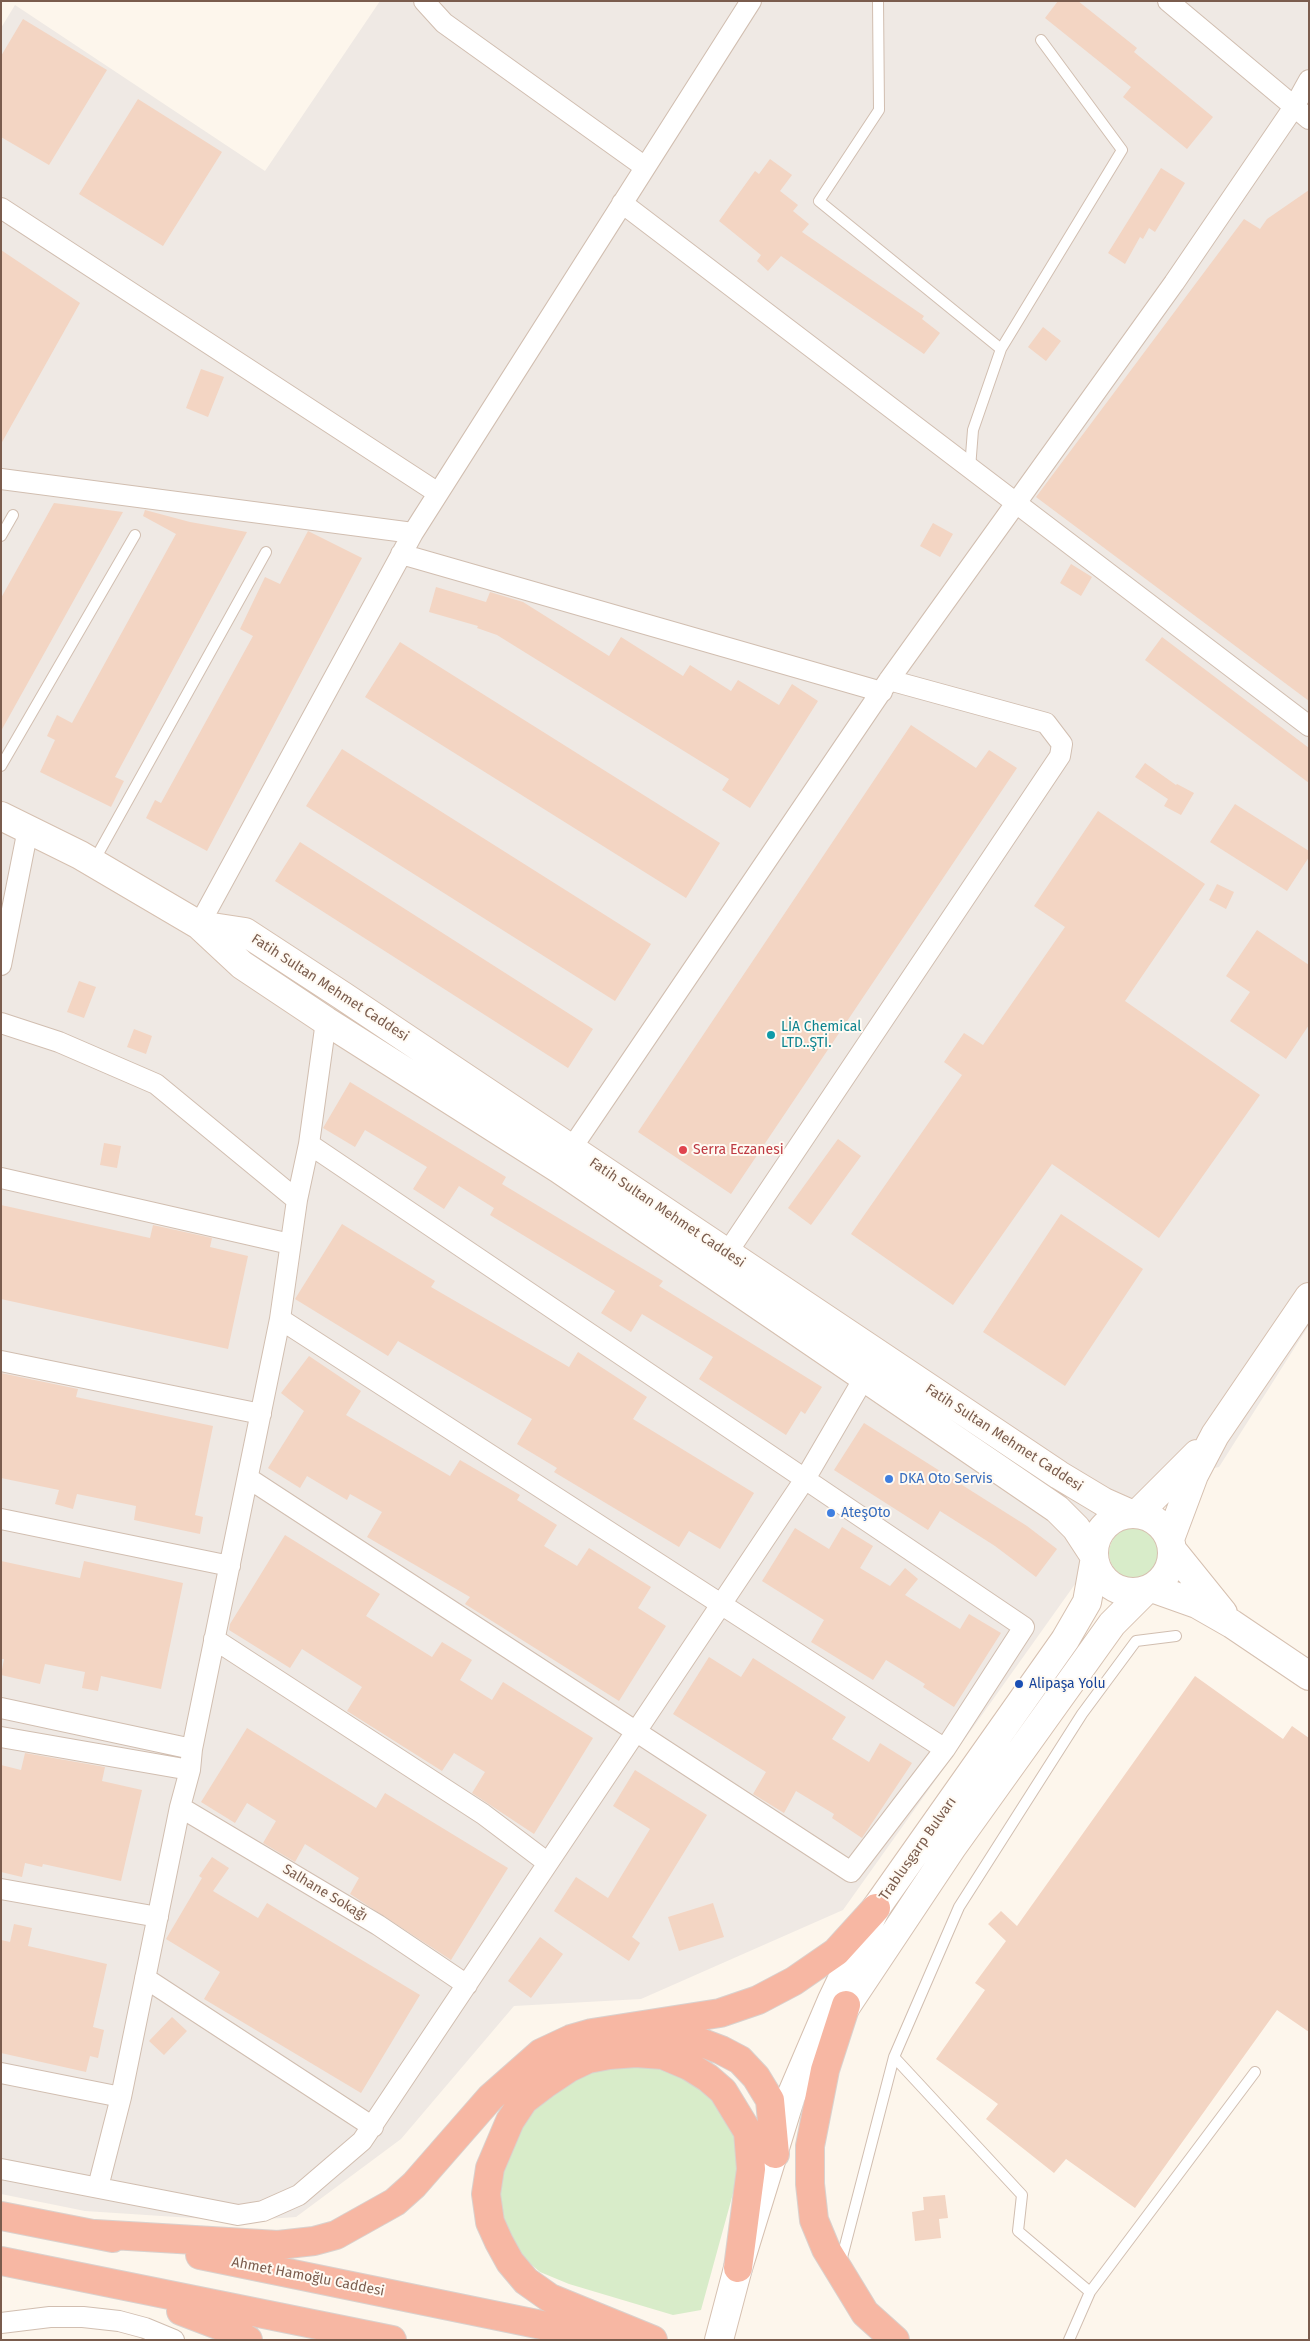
<!DOCTYPE html>
<meta charset="utf-8">
<style>
body{margin:0}
#map{position:relative;width:1310px;height:2341px;overflow:hidden;background:#fdf6ec;font-family:"Fira Sans",sans-serif}
canvas{display:block}
.frame{position:absolute;inset:0;border:2px solid #7a5c4d;pointer-events:none}
</style>
<div id="map">
<canvas width="1310" height="2341"></canvas>
<div class="frame"></div>
</div>
<script>
const ctx = document.querySelector('canvas').getContext('2d');
ctx.lineJoin = 'round';
function fillPath(path, color) {
  ctx.fillStyle = color;
  ctx.fill(path, 'evenodd');
}
function toPath(rows) {
  const path = new Path2D();
  for (const r of rows) {
    if (r.length === 3) {
      path.moveTo(r[0] + r[2], r[1]);
      path.arc(r[0], r[1], r[2], 0, 2 * Math.PI);
      continue;
    }
    path.moveTo(r[0], r[1]);
    for (let i = 2; i < r.length; i += 2) path.lineTo(r[i], r[i + 1]);
  }
  return path;
}
function strokePath(path, color, width, dash) {
  ctx.strokeStyle = color;
  ctx.lineWidth = width;
  ctx.lineCap = dash ? 'butt' : 'round';
  ctx.setLineDash(dash || []);
  ctx.stroke(path);
}
function drawText(font, color, halo, rows, align = 'center') {
  ctx.font = font + ' "Fira Sans",sans-serif';
  ctx.lineWidth = 4;
  ctx.setLineDash([]);
  ctx.textBaseline = 'middle';
  ctx.strokeStyle = halo;
  ctx.fillStyle = color;
  for (const [text, x, y, turn = 0] of rows) {
    ctx.save();
    ctx.translate(x, y);
    ctx.rotate((+turn || 0) * Math.PI / 180);
    ctx.textAlign = isNaN(turn) ? turn : align;
    if (halo) ctx.strokeText(text, 0, 0);
    ctx.fillText(text, 0, 0);
    ctx.restore();
  }
}
const industrial = toPath([
 [380,1,1309,1,1309,1325,1219,1467,1147,1483,843,1910,641,1999,514,2006,401,2139,296,2217,238,2221,85,2211,1,2194,1,28,15,5,265,171]
]);
const green = toPath([
 [1134,1553,25],
 [611,2059,696,2074,736,2128,740,2168,701,2310,673,2315,569,2284,540,2272,517,2252,500,2230,496,2166,529,2105]
]);
const building = toPath([
 [1058,1,1078,1,1137,48,1134,52,1213,117,1187,149,1123,97,1131,87,1045,18],
 [23,19,107,70,49,165,1,137,1,56],
 [138,99,222,152,163,246,79,194],
 [770,159,792,175,780,191,798,205,793,211,809,224,802,232,924,316,922,319,940,333,924,354,781,256,768,271,757,261,761,255,719,221,755,171,759,174],
 [1161,168,1185,183,1155,232,1149,228,1143,239,1140,237,1125,264,1108,253],
 [1309,190,1309,701,1036,497,1244,219,1260,229,1267,219],
 [1,250,80,303,1,444],
 [1043,327,1061,341,1046,361,1028,347],
 [201,369,224,377,208,417,186,408],
 [54,503,123,512,1,731,1,598],
 [145,510,190,522,247,532,115,777,124,781,111,807,40,772,55,740,47,736,57,715,72,723,176,534,143,516],
 [933,523,953,534,940,557,920,546],
 [308,531,362,558,207,851,146,818,155,800,161,803,253,636,240,629,265,577,280,584],
 [1071,564,1092,577,1081,596,1060,583],
 [436,587,486,602,490,592,523,602,609,656,621,637,683,676,690,665,731,691,738,680,779,705,792,684,818,701,750,808,722,790,729,779,497,635,477,628,478,626,429,612],
 [1162,637,1309,748,1309,783,1145,660],
 [400,642,720,843,686,898,365,697],
 [911,725,976,768,989,750,1017,768,731,1194,638,1132],
 [342,749,651,944,615,1001,306,806],
 [1145,763,1176,785,1177,784,1194,793,1181,815,1164,806,1168,799,1135,777],
 [1235,804,1309,851,1309,857,1287,891,1210,842],
 [1098,811,1205,884,1125,1001,1260,1095,1159,1238,1052,1164,953,1305,851,1234,962,1075,944,1062,964,1033,983,1045,1065,927,1034,906],
 [300,842,593,1029,568,1068,275,881],
 [1217,884,1234,892,1226,909,1209,900],
 [1257,930,1309,965,1309,1025,1286,1059,1230,1021,1250,992,1226,976],
 [79,981,96,987,84,1018,67,1012],
 [134,1029,152,1036,146,1054,127,1047],
 [350,1082,506,1177,502,1184,663,1281,659,1286,822,1387,805,1414,801,1411,786,1435,699,1379,713,1357,642,1314,631,1332,601,1313,615,1291,490,1215,494,1208,459,1186,444,1209,413,1189,427,1167,365,1130,355,1147,323,1128],
 [838,1139,861,1156,811,1225,788,1208],
 [104,1143,121,1146,117,1168,100,1165],
 [1,1205,150,1238,153,1225,212,1238,210,1247,248,1256,228,1349,1,1299],
 [1061,1214,1143,1269,1065,1386,983,1332],
 [342,1224,435,1281,431,1287,569,1367,578,1352,647,1397,633,1419,754,1493,720,1549,689,1531,679,1547,554,1472,557,1468,517,1444,532,1419,398,1341,388,1356,295,1299],
 [309,1356,361,1391,346,1415,450,1476,460,1460,520,1495,517,1500,557,1525,544,1546,577,1566,589,1548,651,1587,638,1608,666,1626,619,1701,465,1604,470,1597,367,1537,382,1512,350,1494,347,1500,307,1476,300,1488,268,1468,304,1411,281,1393],
 [1,1373,78,1389,76,1397,213,1426,195,1515,203,1517,200,1534,134,1520,136,1506,77,1494,73,1509,55,1504,59,1490,1,1478],
 [864,1423,1027,1526,1057,1549,1036,1577,995,1546,940,1511,928,1530,834,1470],
 [842,1527,873,1546,860,1568,890,1586,905,1568,918,1579,905,1595,960,1629,969,1614,1001,1633,954,1707,923,1687,925,1684,886,1660,873,1680,811,1642,824,1620,762,1581,795,1528,829,1549],
 [285,1535,380,1594,366,1616,432,1657,442,1642,472,1660,460,1680,492,1700,503,1682,593,1738,534,1834,472,1793,485,1772,454,1753,442,1771,347,1711,362,1687,302,1649,290,1668,229,1630,230,1624],
 [1,1561,80,1578,84,1561,183,1583,161,1689,101,1676,98,1691,82,1688,85,1672,45,1664,40,1684,1,1675,4,1659,1,1659],
 [709,1657,741,1677,753,1658,846,1717,832,1739,869,1762,880,1743,912,1763,862,1838,832,1818,834,1814,796,1791,784,1813,753,1794,766,1772,673,1714],
 [1195,1676,1283,1739,1292,1726,1309,1738,1309,2032,1277,2010,1135,2208,1066,2159,1054,2173,986,2119,998,2104,936,2059,985,1990,975,1983,1006,1941,988,1924,1001,1911,1017,1926],
 [247,1728,376,1808,385,1793,508,1868,451,1960,350,1894,359,1878,305,1844,295,1862,263,1843,276,1821,247,1803,235,1823,201,1802],
 [25,1753,105,1767,102,1781,142,1790,121,1881,43,1864,42,1867,25,1863,22,1877,1,1872,1,1765,21,1770],
 [635,1770,707,1815,632,1937,640,1943,629,1961,554,1911,576,1877,608,1898,650,1829,613,1806],
 [212,1857,229,1868,213,1891,258,1918,267,1903,420,1995,361,2093,204,1999,220,1972,166,1939,202,1878,199,1876],
 [713,1903,724,1937,679,1951,668,1917],
 [14,1924,32,1928,28,1946,107,1964,93,2027,104,2030,98,2058,90,2056,86,2072,1,2053,1,1940,10,1942],
 [540,1937,563,1954,531,1998,508,1981],
 [172,2017,187,2031,164,2055,149,2041],
 [945,2195,948,2218,939,2219,941,2238,915,2241,912,2212,924,2210,923,2197]
]);
const lane = toPath([
 [878,1,879,110,819,201,1001,349,1122,150,1041,40],
 [970,468,973,430,1001,349],
 [1,536,13,515],
 [1,766,135,535],
 [94,861,266,552],
 [894,2057,1022,2195,1018,2231,1090,2292],
 [840,2265,894,2057,959,1907,1082,1714,1136,1641,1176,1636],
 [1069,2340,1090,2292,1255,2072]
]);
const street = toPath([
 [424,1,444,23,645,167],
 [1168,1,1309,119],
 [622,203,1309,726],
 [1,208,438,493],
 [1,479,413,533],
 [401,554,882,692],
 [199,925,413,533,751,1],
 [1,965,28,829],
 [1,1023,59,1042,156,1084,297,1200],
 [571,1149,889,680,1174,283,1294,107,1309,80],
 [1,1178,290,1244],
 [727,1253,1060,756,1062,744,1046,723,889,680],
 [280,1319,945,1749],
 [1,1361,261,1414],
 [248,1478,851,1872,945,1749,1024,1627,309,1144],
 [1,1519,230,1566],
 [214,1639,483,1814,548,1863],
 [1,1708,192,1749],
 [1,1737,190,1770],
 [180,1807,378,1925,467,1985],
 [1,1889,158,1917],
 [145,1978,373,2127],
 [1,2073,121,2097],
 [1,2169,238,2215,263,2211,299,2195,362,2141,805,1479,864,1378],
 [98,2187,121,2097,180,1807,190,1770,192,1749,280,1319,297,1200,309,1144,326,1021],
 [1,2323,50,2317,83,2317,119,2321,145,2328,174,2340]
]);
const secondary = toPath([
 [1,816,80,855,199,925,242,965,326,1021,559,1169,1057,1509,1076,1528,1093,1554],
 [199,925,245,932,343,996,1059,1475,1104,1502,1131,1514],
 [1133,1553,39],
 [1137,1514,1197,1454],
 [1170,1539,1194,1475,1215,1435,1309,1297],
 [1173,1551,1223,1613],
 [1152,1588,1197,1604,1232,1624,1309,1676],
 [843,2011,953,1846,1112,1624,1145,1591],
 [719,2340,738,2268,791,2096,832,2000,876,1908,1065,1640,1087,1602,1094,1563]
]);
const highway = toPath([
 [846,2005,825,2070,810,2146,810,2184,814,2220,826,2249,865,2313,895,2340],
 [649,2030,666,2032,700,2042,721,2050,740,2060,756,2077,770,2100,775,2154],
 [1,2216,113,2238],
 [95,2234,278,2245,314,2241,336,2235,395,2202,414,2185,490,2098,541,2053,571,2039,592,2033,720,2013,758,2000,794,1981,836,1952,876,1908],
 [200,2255,615,2340],
 [1,2261,392,2340],
 [181,2311,231,2330,248,2340],
 [653,2340,550,2298,526,2281,510,2262,499,2242,490,2222,486,2194,490,2168,510,2121,524,2100,545,2084,569,2068,588,2059,609,2055,636,2053,663,2055,689,2066,708,2078,723,2091,748,2132,751,2169,738,2268]
]);
const markers = [
 [771,1035,5,"#0f9aa8"],
 [683,1150,5,"#e0444e"],
 [889,1479,5,"#3f7fe0"],
 [831,1513,5,"#3f7fe0"],
 [1019,1684,5,"#1a4fb4"]
];
const streetNames = [
 ["Fatih Sultan Mehmet Caddesi",330,988,33],
 ["Fatih Sultan Mehmet Caddesi",667,1213,34],
 ["Fatih Sultan Mehmet Caddesi",1004,1438,33],
 ["Trablusgarp Bulvarı",918,1849,-55],
 ["Salhane Sokağı",325,1893,31],
 ["Ahmet Hamoğlu Caddesi",308,2277,11]
];
const cultureNames = [
 ["LİA Chemical",781,1027],
 ["LTD..ŞTİ.",781,1043]
];
const healthNames = [
 ["Serra Eczanesi",693,1150]
];
const shopNames = [
 ["DKA Oto Servis",899,1479],
 ["AteşOto",841,1513]
];
const transitNames = [
 ["Alipaşa Yolu",1029,1684]
];
fillPath(industrial, '#efe9e4');
fillPath(green, '#d8ecc9');
fillPath(building, '#f3d5c3');
strokePath(lane, '#d1beb0', 12);
strokePath(street, '#d1beb0', 22);
strokePath(secondary, '#d6c0b0', 30);
strokePath(highway, '#dad1cd', 30);
strokePath(lane, '#fff', 10);
strokePath(street, '#fff', 20);
strokePath(secondary, '#fff', 28);
strokePath(highway, '#f7b7a3', 28);
for (const [x, y, r, color] of markers) {
  const dot = new Path2D();
  dot.arc(x, y, r, 0, 2 * Math.PI);
  ctx.fillStyle = color;
  ctx.fill(dot);
  strokePath(dot, '#fffaf3', 2);
}
drawText('14px', '#7a5c4d', '#fffaf3', streetNames);
drawText('14px', '#0d838f', '#fffaf3', cultureNames, 'left');
drawText('14px', '#be3a42', '#fffaf3', healthNames, 'left');
drawText('14px', '#366cbe', '#fffaf3', shopNames, 'left');
drawText('14px', '#164399', '#fffaf3', transitNames, 'left');
</script>
